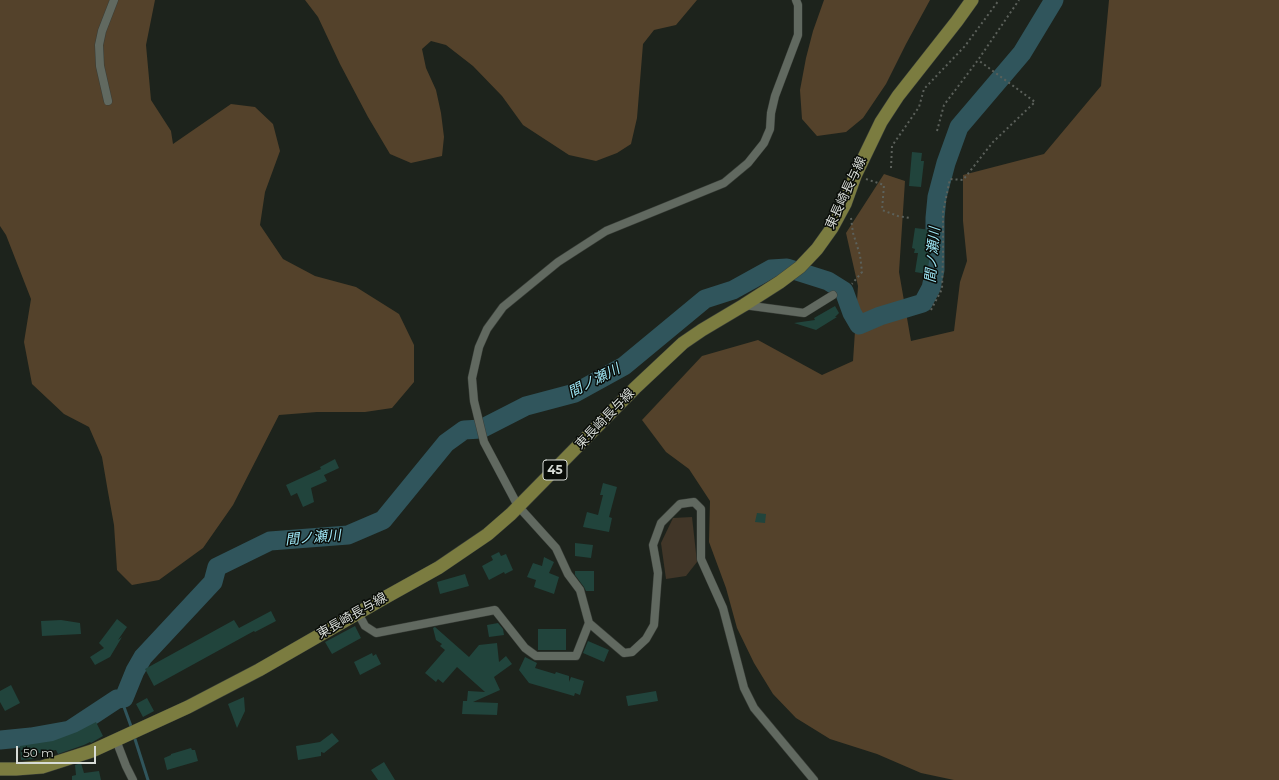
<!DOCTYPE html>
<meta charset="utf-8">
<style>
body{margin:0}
#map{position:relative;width:1279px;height:780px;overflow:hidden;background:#1d231c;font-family:Montserrat,sans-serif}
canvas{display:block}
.scale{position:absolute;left:16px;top:746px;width:80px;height:18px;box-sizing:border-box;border:2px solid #d7dbd6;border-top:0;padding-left:5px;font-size:12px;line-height:14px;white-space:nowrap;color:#d7dbd6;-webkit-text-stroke:3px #090c08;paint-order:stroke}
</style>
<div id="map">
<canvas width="1279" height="780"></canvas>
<div class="scale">50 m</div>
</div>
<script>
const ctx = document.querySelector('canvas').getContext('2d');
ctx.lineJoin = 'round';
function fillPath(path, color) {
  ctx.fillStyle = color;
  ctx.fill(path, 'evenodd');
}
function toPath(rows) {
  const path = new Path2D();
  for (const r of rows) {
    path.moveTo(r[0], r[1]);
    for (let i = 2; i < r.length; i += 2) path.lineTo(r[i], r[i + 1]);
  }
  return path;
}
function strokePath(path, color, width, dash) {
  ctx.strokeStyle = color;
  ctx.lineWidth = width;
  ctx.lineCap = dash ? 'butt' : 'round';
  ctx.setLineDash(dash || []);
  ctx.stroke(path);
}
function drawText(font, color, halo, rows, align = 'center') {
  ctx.font = font + ' Montserrat,"Noto Sans JP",sans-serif';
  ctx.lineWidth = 3;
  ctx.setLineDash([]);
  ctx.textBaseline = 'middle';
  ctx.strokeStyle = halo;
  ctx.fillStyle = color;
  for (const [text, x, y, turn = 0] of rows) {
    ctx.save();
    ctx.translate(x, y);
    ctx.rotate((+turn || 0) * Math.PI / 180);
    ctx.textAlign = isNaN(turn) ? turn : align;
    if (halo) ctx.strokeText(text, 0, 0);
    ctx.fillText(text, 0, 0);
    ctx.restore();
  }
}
const green = toPath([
 [692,517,697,562,686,576,666,579,661,543,673,518]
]);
const forest = toPath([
 [0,0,155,0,146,45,151,100,171,131,173,144,231,104,255,107,273,124,280,151,265,192,260,225,283,259,315,276,356,287,399,314,414,345,414,382,392,408,365,412,317,412,279,415,233,505,203,548,159,580,132,585,117,570,114,525,108,492,102,457,89,427,64,414,32,384,24,342,31,299,6,235,0,226],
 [305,0,697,0,676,25,654,30,643,44,637,118,631,144,617,153,596,161,569,155,523,125,502,96,473,66,446,45,431,41,422,49,426,68,436,90,441,113,444,137,442,156,411,163,390,154,368,117,340,64,318,17],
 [824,0,930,0,906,44,886,84,863,118,846,132,817,136,802,119,800,90,806,58,813,31],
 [1109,0,1279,0,1279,780,954,780,921,773,877,754,830,739,796,718,773,694,754,663,737,628,726,588,709,542,710,501,689,469,666,452,642,420,702,356,758,340,822,375,853,361,858,286,846,233,884,174,905,181,899,272,911,341,954,331,960,282,967,261,963,221,963,175,1044,154,1101,86]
]);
const stream = toPath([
 [124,698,124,707,132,729],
 [134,736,148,780]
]);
const river = toPath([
 [0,740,31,737,70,730,117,699,124,698,135,671,143,657,213,582,217,567,270,541,348,535,383,520,446,443,464,430,481,429,526,406,575,393,624,366,705,299,733,290,771,269,787,268,828,281,844,291,852,313,859,325,880,316,923,303,931,288,935,270,935,218,937,197,946,163,959,127,1022,53,1054,0]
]);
const building = toPath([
 [912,152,922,153,921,161,924,161,921,187,909,186],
 [915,228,931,230,929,243,932,243,927,274,915,272,918,253,914,253,915,249,912,248],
 [835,306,839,313,835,317,837,317,816,330,794,323,815,320,814,318],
 [335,459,339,468,324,475,320,467],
 [321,469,327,481,311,488,314,502,303,507,297,493,291,496,286,485],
 [603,483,617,487,609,517,612,518,609,532,583,527,587,512,598,515,603,495,600,495],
 [757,513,766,514,765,523,755,522],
 [575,543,593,545,591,558,575,556],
 [499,552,501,556,506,554,513,570,505,574,504,572,489,580,482,566,493,560,491,556],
 [544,557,554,562,549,573,559,577,554,594,534,587,536,580,527,577,533,563,542,566],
 [575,571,594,571,594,591,586,591,584,587,575,575],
 [465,574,469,586,440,594,437,582],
 [271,611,276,621,255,632,254,631,154,686,145,669,234,620,239,628],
 [117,619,127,627,118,640,122,637,110,657,95,665,90,657,104,648,99,643],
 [61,620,80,623,81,634,42,636,41,621],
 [498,623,503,629,504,635,489,637,487,625],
 [355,626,361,638,332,654,325,642],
 [435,627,469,657,479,645,497,643,499,662,506,656,512,664,494,677,500,690,473,702,498,703,497,715,462,714,463,701,467,701,468,691,485,692,457,667,443,683,438,679,436,682,425,673,445,650,440,646,442,644,436,640,433,628],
 [538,629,566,629,566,650,538,650],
 [588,641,609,650,604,662,583,653],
 [372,653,373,656,376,654,381,664,360,675,354,662],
 [525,657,537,663,535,668,555,674,556,672,569,676,569,682,571,677,584,681,580,695,575,693,574,696,529,683,519,670],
 [11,685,20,703,5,711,0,702,0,691],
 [656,691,658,701,628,706,626,696],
 [244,697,245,711,237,728,228,704],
 [147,698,154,711,143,717,136,704],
 [96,722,103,736,91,743,90,742,84,745,58,754,56,750,34,754,34,759,21,760,20,746,53,741,77,732],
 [332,733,339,741,324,753,321,752,321,756,298,760,296,746,320,742],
 [191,748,192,750,195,750,198,761,167,770,164,758,171,755,171,754],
 [384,762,395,780,378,780,371,770],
 [81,763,84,773,99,771,101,780,72,780,72,776,76,775,75,765]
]);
const path = toPath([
 [937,131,944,105,978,60,1019,0],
 [891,168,892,146,919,107,924,89,965,46,999,0],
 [866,179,884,185,882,210,898,216,910,218],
 [851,218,853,233,860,255,862,272,852,284],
 [931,310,942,289,943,256,943,212,950,179,963,180,993,142,1035,102,978,60]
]);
const street = toPath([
 [796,0,798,5,798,35,775,96,771,113,770,129,764,143,748,163,724,183,606,231,558,262,503,307,487,329,479,347,472,378,474,401,484,442,518,506,556,548,568,574,580,590,589,623,624,653,632,652,646,639,654,625,658,573,653,545,661,523,680,504,694,502,701,509,701,559,723,608,744,688,754,708,814,780],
 [108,101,100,66,99,45,102,31,114,0],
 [744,305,804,313,833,295],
 [358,613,365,626,376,633,495,610,525,648,536,656,576,656,589,623],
 [116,740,126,766,133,780]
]);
const primary = toPath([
 [0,769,16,769,42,767,92,751,188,707,259,670,386,597,438,568,488,534,511,514,635,388,683,343,702,330,744,305,780,282,800,267,817,249,832,228,845,204,855,176,881,122,898,96,957,21,972,0]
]);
const shields = [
 [555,470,24]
];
const shieldNames = [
 ["45",555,470]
];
const streetNames = [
 ["東長崎長与線",846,193,-65],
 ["東長崎長与線",605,419,-46],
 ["東長崎長与線",352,616,-30]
];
const waterNames = [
 ["間ノ瀬川",933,255,-85],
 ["間ノ瀬川",594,381,-27],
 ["間ノ瀬川",313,538,-5]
];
fillPath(green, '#413628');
fillPath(forest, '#54422b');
strokePath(stream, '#30555c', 3);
strokePath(river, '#30555c', 19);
fillPath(building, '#21443c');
strokePath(street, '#393e38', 9);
strokePath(primary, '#393e38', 14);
strokePath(path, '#5c615b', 2, [2, 3]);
strokePath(street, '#616960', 8);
strokePath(primary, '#7b7c40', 13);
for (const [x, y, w] of shields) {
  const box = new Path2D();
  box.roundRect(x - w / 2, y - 10, w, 20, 3);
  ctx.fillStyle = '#090c08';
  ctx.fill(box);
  strokePath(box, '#d7dbd6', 1);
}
drawText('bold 12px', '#d7dbd6', null, shieldNames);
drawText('13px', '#d7dbd6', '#090c08', streetNames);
drawText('italic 14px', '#9ee6f5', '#090c08', waterNames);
</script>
